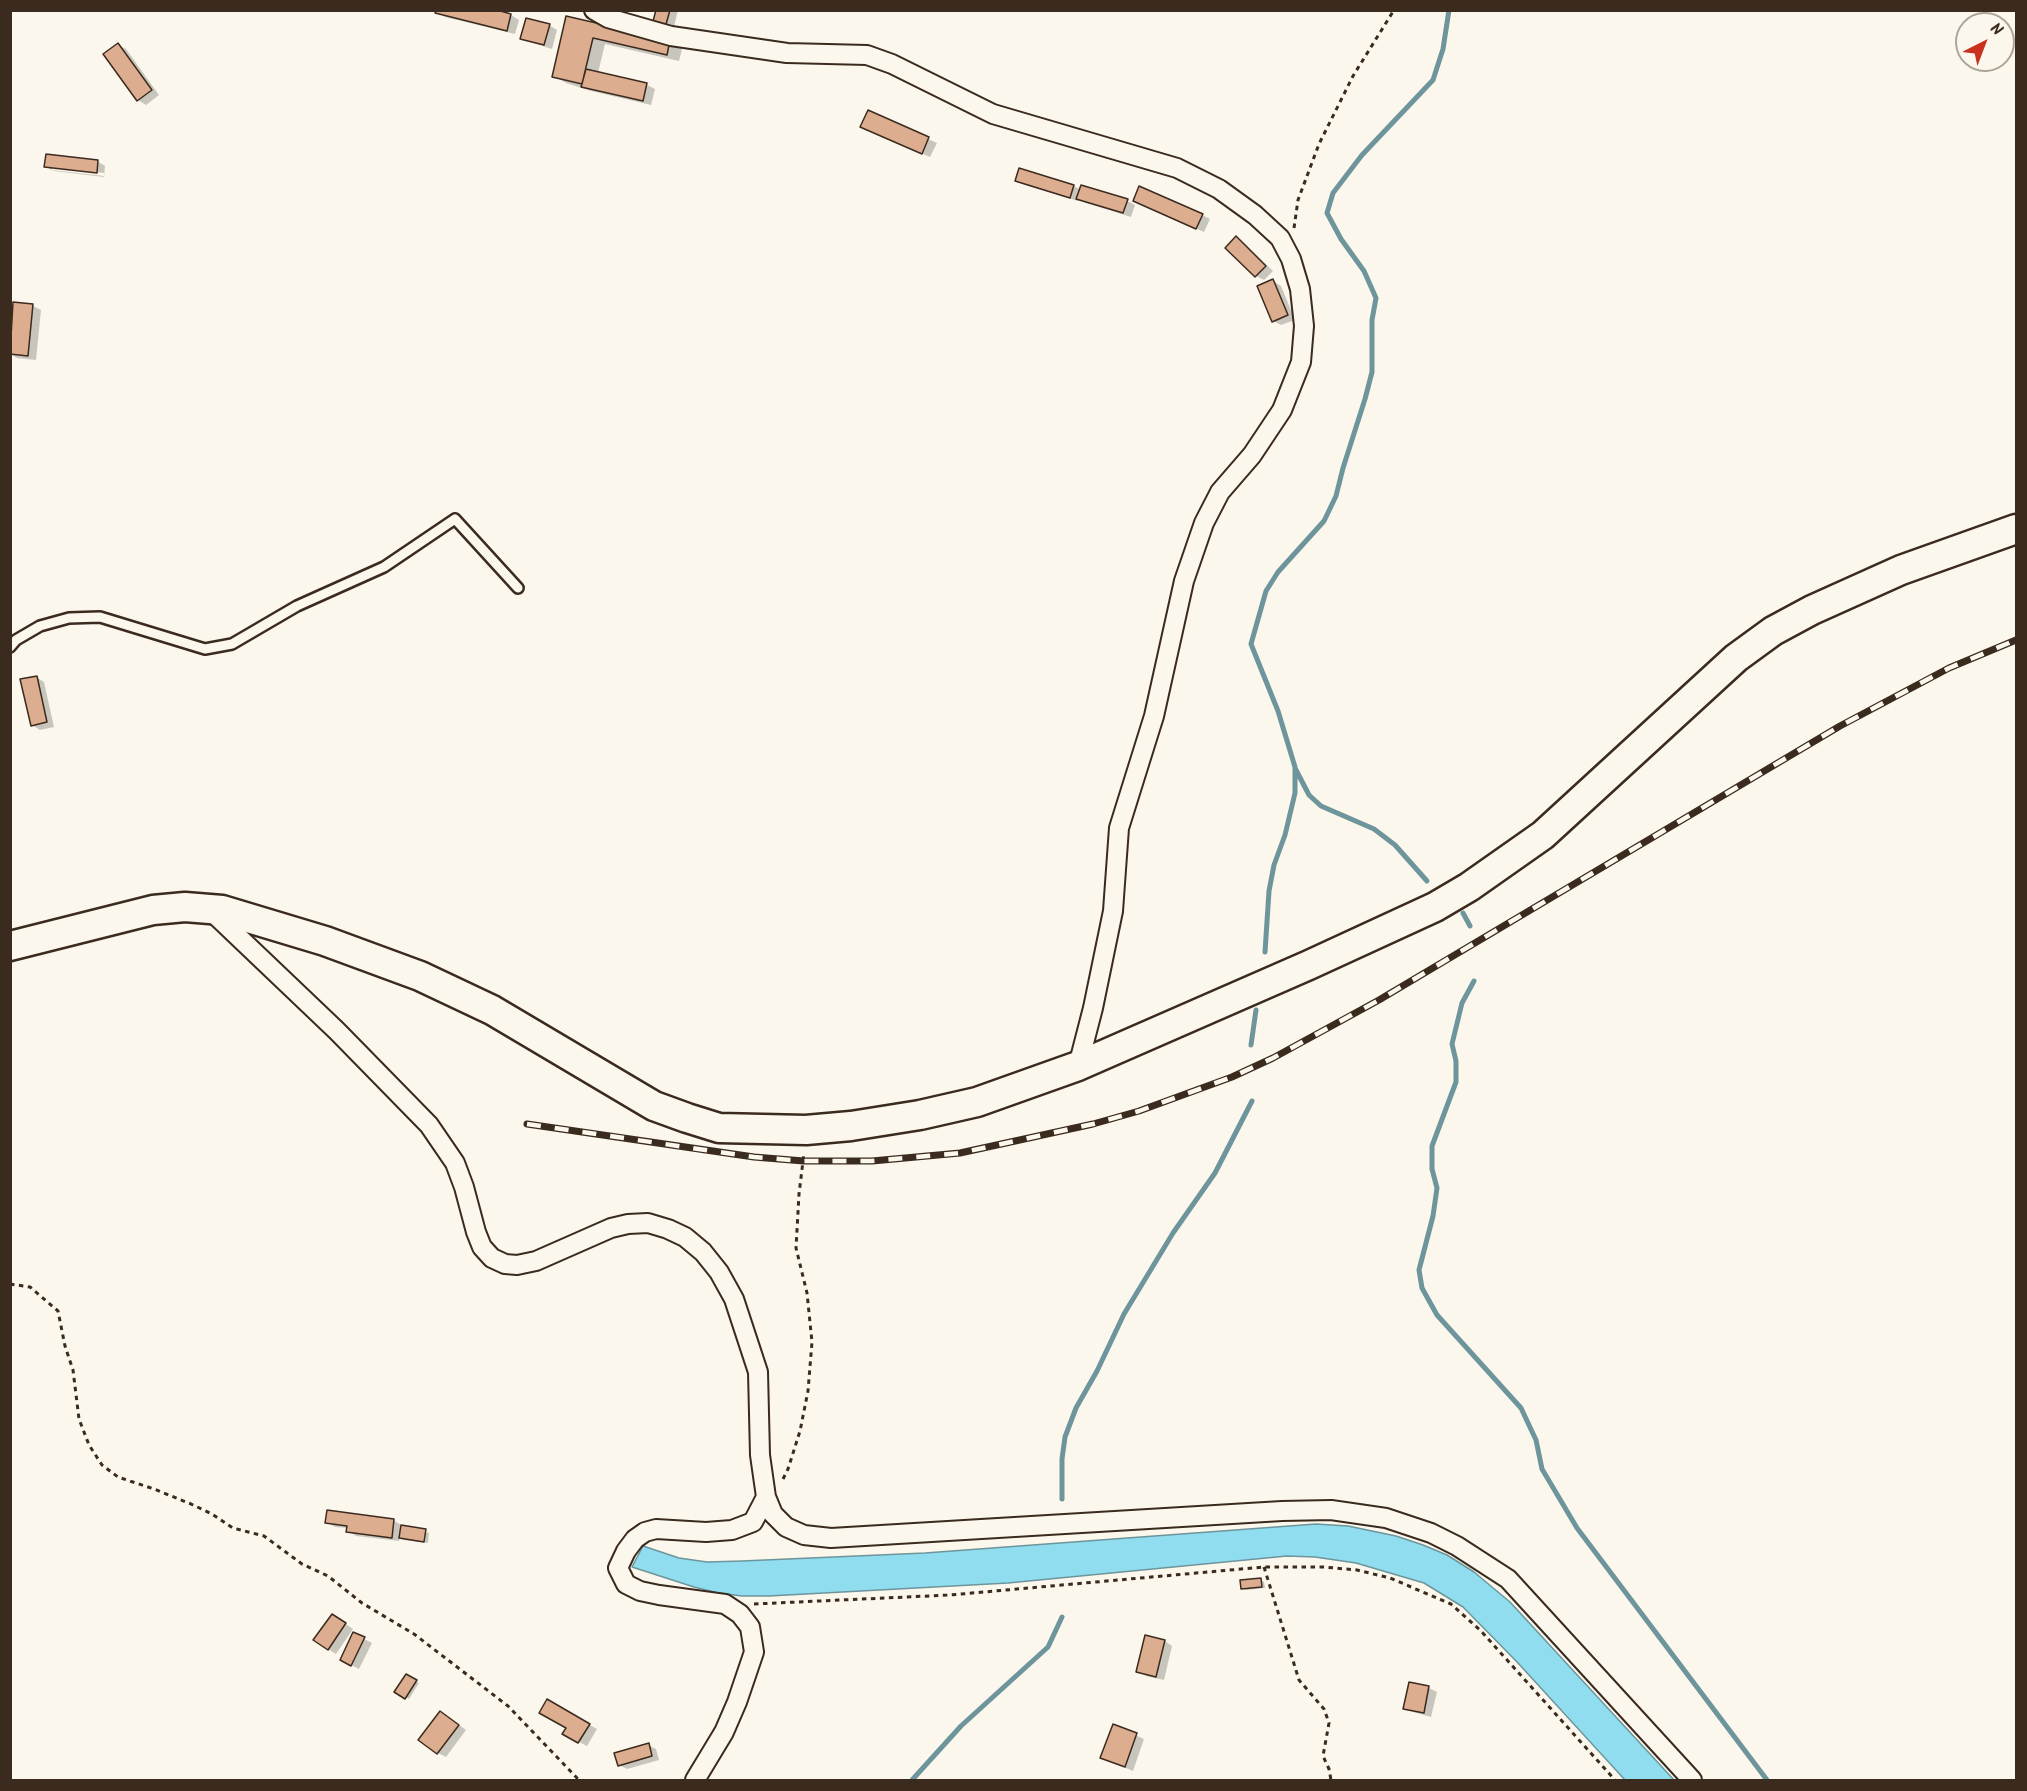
<!DOCTYPE html>
<style>
body{margin:0}
#map{position:relative;width:2027px;height:1791px;overflow:hidden;background:#fbf7ec;font-family:Kalam,sans-serif}
canvas{display:block}
.frame{position:absolute;inset:0;border:12px solid #3b2a1e;pointer-events:none}
.north{position:absolute;left:1955px;top:12px;width:60px;height:60px;box-sizing:border-box;background:#fbf7ec;border:2px solid #aea59a;border-radius:50%;rotate:42deg;font-size:16px;font-weight:700;line-height:24px;text-align:center;color:#3b2a1e}
.north::after{content:'';display:block;margin:auto;width:21px;height:27px;background:#c8321e;clip-path:polygon(50% 0,100% 100%,50% 72%,0 100%)}
</style>
<div id="map">
<canvas width="2027" height="1791"></canvas>
<div class="frame"></div>
<div class="north">N</div>
</div>
<script>
const ctx = document.querySelector('canvas').getContext('2d');
ctx.lineJoin = 'round';
function fillPath(path, color) {
  ctx.fillStyle = color;
  ctx.fill(path, 'evenodd');
}
function toPath(rows) {
  const path = new Path2D();
  for (const r of rows) {
    path.moveTo(r[0], r[1]);
    for (let i = 2; i < r.length; i += 2) path.lineTo(r[i], r[i + 1]);
  }
  return path;
}
function strokePath(path, color, width, dash) {
  ctx.strokeStyle = color;
  ctx.lineWidth = width;
  ctx.lineCap = dash ? 'butt' : 'round';
  ctx.setLineDash(dash || []);
  ctx.stroke(path);
}
const water = toPath([
 [1316,1524,1348,1526,1396,1536,1423,1545,1447,1555,1474,1572,1510,1602,1674,1780,1625,1780,1518,1663,1463,1607,1424,1583,1356,1563,1315,1557,1287,1556,1008,1583,769,1596,742,1596,718,1593,694,1587,632,1567,643,1546,679,1558,707,1562,742,1561,925,1553,1316,1524]
]);
const shadow = toPath([
 [491,10,511,15,519,20,515,34,445,17,437,12],
 [657,10,678,10,673,31,662,29],
 [567,17,670,42,682,49,679,61,605,44,598,73,647,85,655,89,651,105,591,91,566,83,554,76],
 [549,25,557,30,552,49,530,42,522,38],
 [118,45,126,49,159,95,146,105,138,100],
 [868,112,937,143,930,157,870,131],
 [97,161,105,166,104,177,54,171,46,167],
 [52,167,104,173,104,176,52,170],
 [1017,181,1074,186,1081,190,1127,201,1135,205,1131,217,1086,203,1079,199,1078,201,1025,185],
 [1143,205,1202,215,1210,219,1204,232],
 [1236,238,1244,243,1273,271,1264,280,1256,276],
 [1273,281,1281,286,1295,320,1281,325,1273,321],
 [14,304,33,306,41,310,36,360,17,358,10,354],
 [36,677,44,682,54,727,40,730,32,725],
 [393,1520,401,1525,401,1527,429,1533,428,1543,404,1540,400,1537,399,1541,356,1536,348,1531,348,1528,335,1527,327,1522],
 [1261,1580,1264,1582,1265,1588,1246,1590,1243,1588],
 [340,1620,353,1629,336,1654,328,1649],
 [354,1634,372,1643,359,1669,349,1664],
 [1165,1641,1172,1646,1164,1680,1146,1676,1138,1671],
 [406,1676,419,1683,409,1699,396,1692],
 [1410,1684,1429,1688,1437,1692,1431,1717,1413,1712,1405,1708],
 [548,1701,597,1729,587,1746,564,1734,568,1728],
 [448,1717,466,1730,446,1757,438,1753],
 [1114,1726,1144,1739,1133,1771,1102,1758],
 [648,1745,656,1749,659,1760,627,1769,619,1765]
]);
const stream = toPath([
 [1295,768,1309,795,1321,806,1374,829,1395,845,1427,881],
 [1463,913,1470,926],
 [1265,952,1269,891,1274,865,1285,835,1295,793,1295,767,1278,711,1251,644,1266,591,1278,572,1324,521,1336,496,1343,468,1365,399,1372,372,1372,320,1376,298,1364,271,1341,239,1327,213,1333,193,1362,155,1433,80,1443,49,1449,10],
 [1474,981,1462,1003,1452,1044,1456,1061,1456,1082,1432,1146,1432,1169,1437,1188,1433,1216,1419,1270,1422,1288,1437,1315,1521,1408,1536,1440,1542,1469,1577,1528,1767,1780],
 [1251,1045,1256,1010],
 [1062,1499,1062,1459,1065,1437,1076,1408,1097,1371,1124,1314,1173,1233,1215,1173,1252,1101],
 [912,1780,961,1726,1048,1647,1062,1617]
]);
const building = toPath([
 [436,10,497,10,511,14,507,31,435,13,436,10],
 [656,10,670,10,665,28,652,25,656,10],
 [566,16,670,40,667,55,593,38,582,84,552,77,566,16],
 [526,18,550,24,544,45,520,39,526,18],
 [118,43,152,90,137,101,103,54,118,43],
 [586,69,647,83,643,101,581,87,586,69],
 [868,110,929,137,922,154,860,127,868,110],
 [46,154,98,160,97,173,44,167,46,154],
 [1019,168,1074,185,1070,198,1015,181,1019,168],
 [1081,185,1128,199,1123,213,1076,199,1081,185],
 [1139,186,1203,214,1196,229,1133,201,1139,186],
 [1236,236,1266,266,1255,277,1225,248,1236,236],
 [1273,279,1288,315,1272,322,1257,286,1273,279],
 [13,302,33,304,28,356,10,354,13,302],
 [37,676,47,722,31,726,20,679,37,676],
 [327,1510,394,1519,392,1538,346,1532,347,1526,325,1523,327,1510],
 [401,1525,426,1529,424,1542,399,1538,401,1525],
 [1261,1578,1262,1587,1241,1589,1240,1580,1261,1578],
 [332,1614,346,1623,328,1650,313,1640,332,1614],
 [353,1632,365,1637,351,1666,340,1660,353,1632],
 [1145,1635,1165,1640,1156,1677,1136,1672,1145,1635],
 [406,1674,417,1680,405,1699,394,1692,406,1674],
 [1409,1682,1429,1686,1424,1713,1403,1709,1409,1682],
 [547,1699,590,1724,578,1743,562,1734,566,1728,539,1713,547,1699],
 [440,1711,459,1725,437,1754,418,1740,440,1711],
 [1113,1724,1137,1733,1125,1767,1100,1758,1113,1724],
 [649,1743,652,1756,618,1766,614,1753,649,1743]
]);
const path = toPath([
 [1294,228,1298,200,1319,144,1353,76,1394,10],
 [10,1284,30,1287,58,1311,65,1346,73,1370,79,1419,89,1445,102,1465,118,1477,154,1489,191,1504,212,1514,233,1528,264,1536,302,1564,328,1576,362,1603,414,1634,508,1706,579,1780],
 [783,1479,788,1469,800,1431,808,1391,812,1342,807,1293,796,1248,799,1194,804,1153],
 [1264,1567,1299,1680,1324,1709,1329,1723,1323,1756,1329,1769,1331,1780],
 [754,1604,950,1595,1264,1567,1324,1567,1357,1570,1390,1578,1451,1604,1481,1631,1615,1780]
]);
const service = toPath([
 [10,647,16,640,40,626,69,618,100,617,205,649,232,644,297,606,384,567,455,519,518,588]
]);
const minor = toPath([
 [594,10,608,18,671,36,787,53,867,55,892,64,993,114,1177,168,1219,189,1255,215,1280,238,1291,259,1300,289,1304,326,1301,362,1282,410,1252,455,1220,492,1204,523,1184,581,1154,716,1119,828,1113,911,1093,1008,1078,1066],
 [209,909,337,1031,429,1125,455,1163,464,1187,476,1232,482,1247,492,1258,505,1264,517,1265,536,1261,611,1228,628,1224,648,1223,668,1229,685,1237,703,1252,719,1272,734,1299,758,1372,760,1455,766,1497,773,1514,786,1527,804,1535,831,1538,1282,1511,1331,1510,1386,1518,1431,1533,1457,1546,1508,1579,1692,1780],
 [695,1780,724,1732,737,1702,754,1652,750,1627,740,1614,725,1604,659,1595,640,1591,626,1584,618,1568,626,1551,635,1539,645,1532,656,1529,706,1532,732,1530,753,1522,766,1497]
]);
const primary = toPath([
 [10,946,153,910,185,907,222,910,325,941,420,976,492,1010,654,1106,687,1118,719,1128,806,1130,851,1126,920,1115,977,1102,1078,1066,1309,965,1435,907,1469,887,1543,835,1736,658,1773,631,1812,610,1901,570,2016,529]
]);
const rail = toPath([
 [527,1124,754,1157,804,1161,872,1161,960,1153,1093,1124,1139,1111,1232,1077,1273,1058,1379,1000,1840,726,1949,668,2016,640]
]);
fillPath(water, '#8fddee');
strokePath(water, '#6d959b', 1.5);
fillPath(shadow, '#0003');
strokePath(stream, '#6d959b', 5);
fillPath(building, '#ddad8f');
strokePath(building, '#3b2a1e', 1.5);
strokePath(service, '#3b2a1e', 14);
strokePath(minor, '#3b2a1e', 22);
strokePath(primary, '#3b2a1e', 33);
strokePath(path, '#3b2a1e', 3, [4.5, 4.5]);
strokePath(service, '#fbf7ec', 9);
strokePath(minor, '#fbf7ec', 18);
strokePath(primary, '#fbf7ec', 28);
strokePath(rail, '#3b2a1e', 7);
strokePath(rail, '#fbf7ec', 4.5, [14]);
</script>
